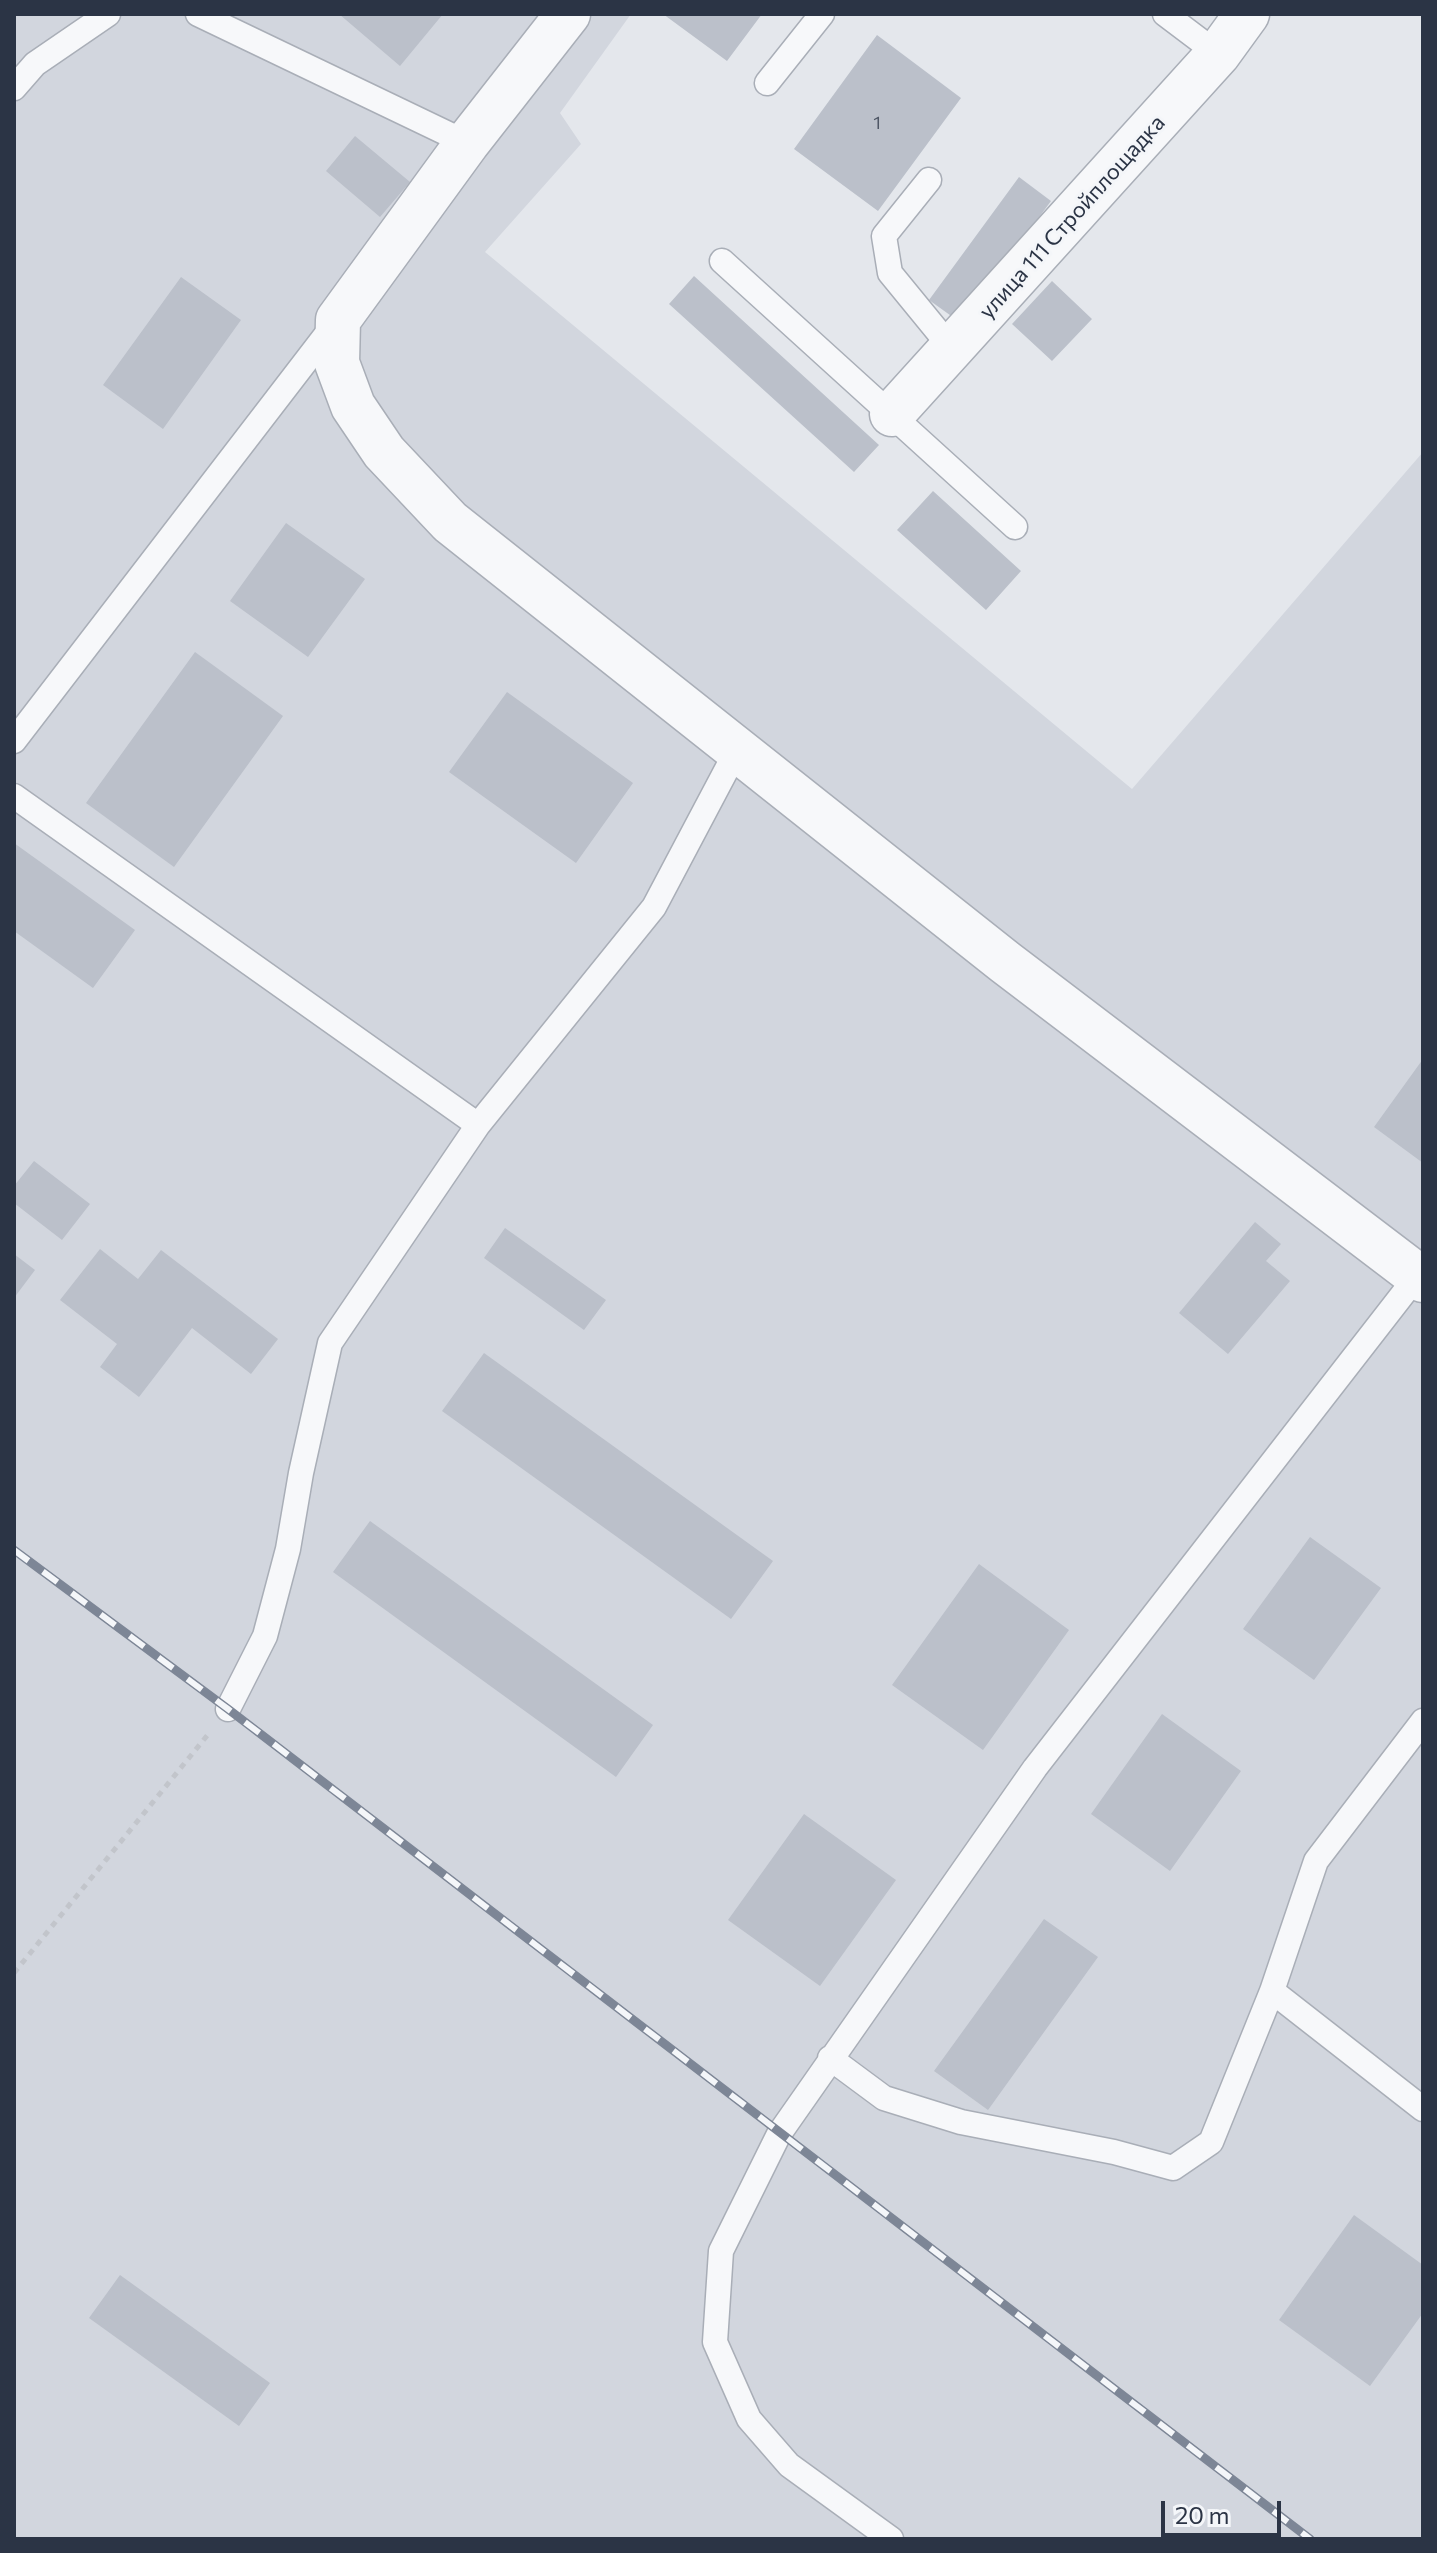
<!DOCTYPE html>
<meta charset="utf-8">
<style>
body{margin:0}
#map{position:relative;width:1437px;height:2553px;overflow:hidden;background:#e4e7ec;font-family:Commissioner,sans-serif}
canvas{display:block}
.frame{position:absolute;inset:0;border:16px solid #2b3445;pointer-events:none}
.scale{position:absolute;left:1161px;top:2501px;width:120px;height:36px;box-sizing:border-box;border:4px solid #2b3445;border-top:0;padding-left:10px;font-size:24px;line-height:28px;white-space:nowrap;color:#2b3445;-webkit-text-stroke:6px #f4f6f9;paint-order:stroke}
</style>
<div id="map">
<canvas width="1437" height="2553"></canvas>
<div class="frame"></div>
<div class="scale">20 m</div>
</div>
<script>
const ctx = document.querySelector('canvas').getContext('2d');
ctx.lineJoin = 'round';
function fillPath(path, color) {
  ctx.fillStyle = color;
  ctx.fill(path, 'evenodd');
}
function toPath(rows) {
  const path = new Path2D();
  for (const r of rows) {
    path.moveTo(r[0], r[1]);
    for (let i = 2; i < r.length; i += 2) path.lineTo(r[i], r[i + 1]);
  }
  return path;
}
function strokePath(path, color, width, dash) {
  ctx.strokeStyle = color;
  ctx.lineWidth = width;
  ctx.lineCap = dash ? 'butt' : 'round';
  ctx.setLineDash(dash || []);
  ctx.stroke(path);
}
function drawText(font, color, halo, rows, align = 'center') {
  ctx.font = font + ' Commissioner,sans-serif';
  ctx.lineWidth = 6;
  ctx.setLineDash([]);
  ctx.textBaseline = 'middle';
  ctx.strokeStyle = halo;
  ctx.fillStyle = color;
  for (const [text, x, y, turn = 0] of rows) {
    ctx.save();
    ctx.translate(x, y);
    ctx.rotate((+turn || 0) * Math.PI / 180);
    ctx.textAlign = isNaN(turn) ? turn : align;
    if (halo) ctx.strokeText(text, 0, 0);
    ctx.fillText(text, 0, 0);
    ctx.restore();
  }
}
const built = toPath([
 [14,14,631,14,560,113,581,144,485,252,1132,789,1423,452,1423,2539,14,2539]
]);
const building = toPath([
 [339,14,443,14,400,66],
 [663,14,762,14,727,61],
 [877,35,961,98,878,211,794,149],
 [355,136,410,182,380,217,326,171],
 [1019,177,1051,201,961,323,929,300],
 [694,276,879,445,854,472,669,304],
 [181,277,241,320,163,429,103,385],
 [1052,281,1092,319,1052,361,1012,324],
 [933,491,1021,571,986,610,897,530],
 [286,523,365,579,308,657,230,601],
 [195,652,283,716,174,867,86,803],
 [507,692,633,783,576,863,449,772],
 [14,843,135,930,93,988,14,931],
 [1423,1059,1423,1163,1374,1127],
 [34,1161,90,1204,62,1240,14,1203,14,1186],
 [1255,1222,1281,1244,1266,1261,1290,1281,1228,1354,1179,1313],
 [505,1228,606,1300,584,1330,484,1258],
 [100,1249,138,1279,161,1250,278,1339,251,1374,192,1328,139,1397,100,1367,117,1344,60,1300],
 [14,1254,35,1270,14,1298],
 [484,1353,773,1561,731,1619,442,1411],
 [370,1521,653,1725,616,1777,333,1572],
 [1310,1537,1381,1588,1314,1680,1243,1629],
 [979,1564,1069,1630,983,1750,892,1685],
 [1162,1714,1241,1771,1170,1871,1091,1814],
 [804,1814,896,1880,820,1986,728,1920],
 [1044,1919,1098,1957,988,2110,934,2071],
 [1354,2215,1423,2265,1423,2313,1370,2386,1279,2320],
 [120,2275,270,2383,239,2426,89,2318]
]);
const path = toPath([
 [14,1973,210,1732]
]);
const lane = toPath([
 [198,14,467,143],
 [1165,14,1218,54],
 [767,83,822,14],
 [14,88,35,64,108,14],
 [929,180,884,236,890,273,953,350],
 [722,261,1015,527],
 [14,741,336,322],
 [14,796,478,1125],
 [228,1709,265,1636,288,1549,301,1473,330,1343,478,1125,654,907,737,750],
 [1272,1991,1423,2109],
 [830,2058,884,2098,961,2122,1114,2152,1173,2168,1211,2142,1272,1991,1316,1861,1423,1721],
 [891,2539,789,2465,749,2419,715,2342,721,2251,779,2134,1035,1768,1417,1276]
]);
const street = toPath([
 [568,14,467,143,338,320,337,363,353,406,384,452,450,522,1005,962,1423,1280],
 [892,414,1218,54,1247,14]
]);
const rail = toPath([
 [14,1550,228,1709,1310,2539]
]);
const numberNames = [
 ["1",877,123]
];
const streetNames = [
 ["улица 111 Стройплощадка",1072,217,-48]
];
fillPath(built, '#d2d6de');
fillPath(building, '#bbc0ca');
strokePath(lane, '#a9aeb7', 27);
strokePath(street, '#a9aeb7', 47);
strokePath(path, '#c2c5cb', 5, [6, 6]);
strokePath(lane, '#f7f8fa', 24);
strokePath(street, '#f7f8fa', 44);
strokePath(rail, '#7d8696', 9);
strokePath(rail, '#f4f6f9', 6, [18]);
drawText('18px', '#4f5766', null, numberNames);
drawText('22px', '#2b3445', '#f4f6f9', streetNames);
</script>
